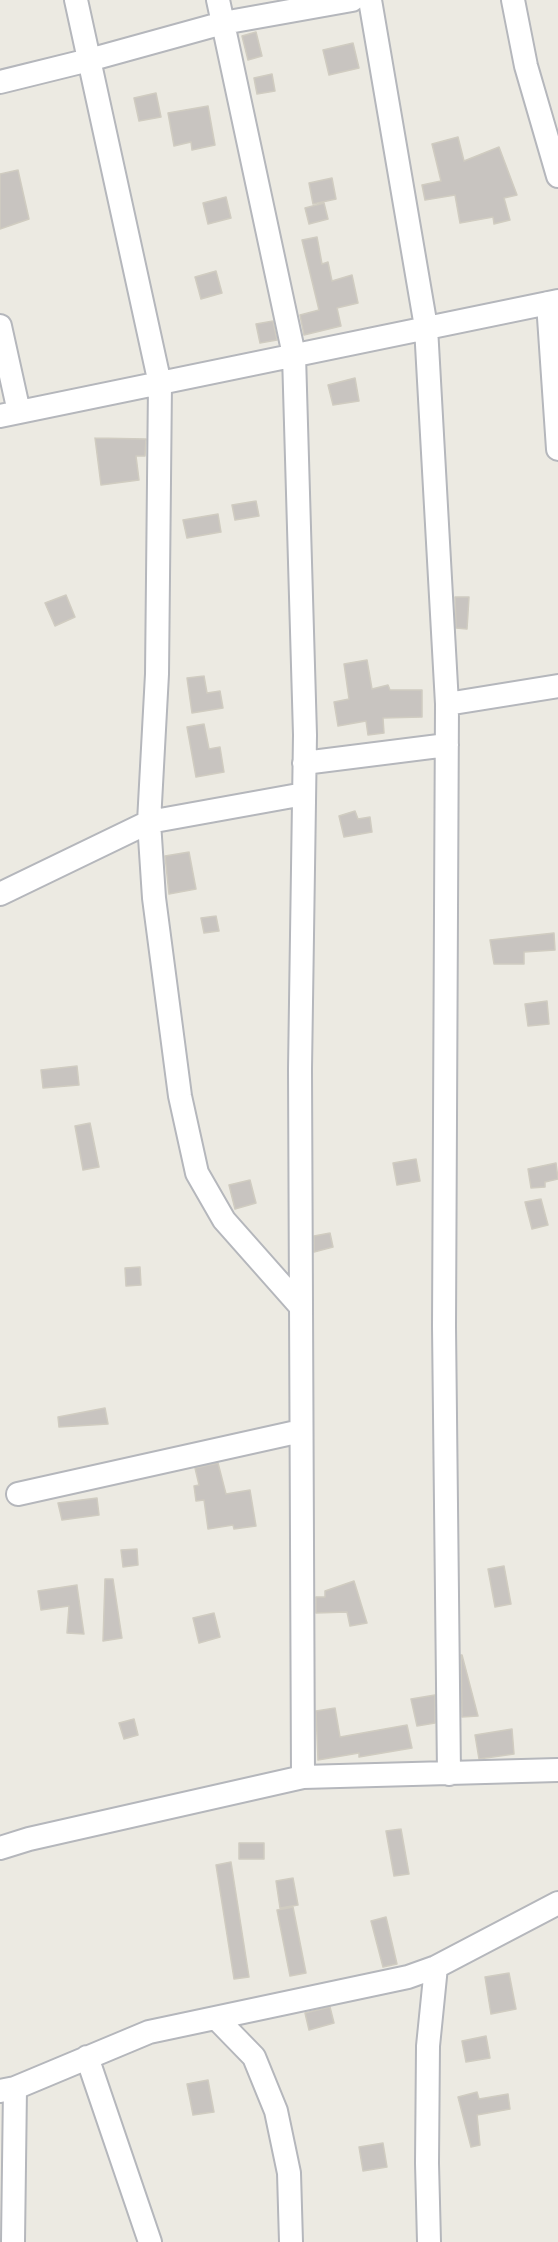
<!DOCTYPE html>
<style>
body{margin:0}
canvas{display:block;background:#eceae2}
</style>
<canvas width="558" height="2242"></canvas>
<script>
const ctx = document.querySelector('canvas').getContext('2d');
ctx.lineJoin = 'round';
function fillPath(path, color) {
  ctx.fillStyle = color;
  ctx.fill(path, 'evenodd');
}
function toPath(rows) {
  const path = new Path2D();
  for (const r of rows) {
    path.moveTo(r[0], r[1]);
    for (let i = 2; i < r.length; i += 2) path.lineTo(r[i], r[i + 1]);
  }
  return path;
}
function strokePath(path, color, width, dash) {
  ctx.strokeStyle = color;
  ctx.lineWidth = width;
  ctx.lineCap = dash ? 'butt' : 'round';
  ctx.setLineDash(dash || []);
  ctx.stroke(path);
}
const building = toPath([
 [256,32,262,56,248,60,242,36,256,32],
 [353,43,359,68,329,75,323,50,353,43],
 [272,74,275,91,257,94,254,78,272,74],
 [156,93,161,117,139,121,134,98,156,93],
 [208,106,215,145,192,150,191,142,174,146,168,113,208,106],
 [458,137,464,161,499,147,517,195,504,198,510,220,494,224,493,217,460,223,455,195,425,200,422,185,441,181,432,144,458,137],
 [18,170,29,219,0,229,0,174,18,170],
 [332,178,336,199,313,204,309,183,332,178],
 [226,197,231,218,208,224,203,203,226,197],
 [324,203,328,219,309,224,305,208,324,203],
 [317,237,322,264,328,262,332,281,352,275,358,303,337,308,341,326,304,335,300,315,319,310,302,240,317,237],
 [216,271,222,293,201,299,195,277,216,271],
 [273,321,277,340,260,343,256,324,273,321],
 [355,378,359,401,333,405,328,385,355,378],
 [95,438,146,439,145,456,136,456,139,480,101,485,95,438],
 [256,501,259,516,235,520,232,505,256,501],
 [218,514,221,532,187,538,183,520,218,514],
 [66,595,75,617,55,626,45,603,66,595],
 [455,597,469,597,467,629,456,628,455,597],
 [367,660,372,689,388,685,390,690,422,690,422,717,383,718,384,733,368,735,366,721,338,726,334,702,349,699,344,664,367,660],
 [204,676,207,693,220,691,223,708,192,713,187,678,204,676],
 [204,724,209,749,220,747,224,772,196,777,187,727,204,724],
 [355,811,358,819,370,817,372,832,344,837,339,816,355,811],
 [189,852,196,889,169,894,165,856,189,852],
 [216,916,219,931,204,933,201,918,216,916],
 [554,933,555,950,524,952,524,964,494,964,490,940,554,933],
 [547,1001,549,1024,528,1026,525,1004,547,1001],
 [77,1066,79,1085,43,1088,41,1070,77,1066],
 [90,1123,99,1167,83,1170,75,1126,90,1123],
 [416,1159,420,1181,397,1185,393,1163,416,1159],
 [556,1163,558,1179,545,1182,545,1187,531,1188,528,1169,556,1163],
 [250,1180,256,1203,235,1209,229,1185,250,1180],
 [541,1199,548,1225,532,1229,525,1202,541,1199],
 [330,1233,333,1247,314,1252,314,1236,330,1233],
 [140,1267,141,1285,126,1286,125,1268,140,1267],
 [105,1408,108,1424,59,1427,58,1417,105,1408],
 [218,1463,226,1494,250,1490,256,1526,234,1529,233,1525,208,1529,204,1500,196,1501,194,1486,199,1485,195,1468,218,1463],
 [97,1498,99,1515,62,1520,58,1503,97,1498],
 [137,1549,138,1565,123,1567,121,1550,137,1549],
 [504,1566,511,1604,495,1607,488,1569,504,1566],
 [105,1579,113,1579,122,1638,103,1641,105,1579],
 [354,1581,367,1623,350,1626,347,1612,316,1613,316,1597,325,1597,325,1591,354,1581],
 [77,1585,77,1586,84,1634,67,1633,69,1606,41,1610,38,1591,77,1585],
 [214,1613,220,1637,199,1643,193,1618,214,1613],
 [461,1655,462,1655,478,1716,462,1717,461,1655],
 [435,1695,435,1723,417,1726,411,1699,435,1695],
 [335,1708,340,1737,407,1725,412,1748,359,1757,359,1753,318,1760,316,1711,335,1708],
 [134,1719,138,1735,124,1739,119,1723,134,1719],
 [512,1729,514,1754,479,1759,475,1735,512,1729],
 [401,1829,409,1874,394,1876,386,1831,401,1829],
 [239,1843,264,1843,264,1859,239,1859,239,1843],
 [231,1862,249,1977,234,1979,216,1865,231,1862],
 [293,1878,298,1905,280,1908,276,1881,293,1878],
 [293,1907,306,1973,290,1976,277,1910,293,1907],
 [386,1917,397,1964,383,1967,371,1921,386,1917],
 [509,1973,516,2009,491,2014,485,1977,509,1973],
 [330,2007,334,2023,309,2030,305,2013,330,2007],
 [486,2036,490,2058,466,2062,462,2041,486,2036],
 [208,2080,214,2112,193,2115,187,2084,208,2080],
 [477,2092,479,2099,508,2094,510,2109,477,2115,480,2145,471,2147,458,2097,477,2092],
 [383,2143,387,2167,363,2171,359,2147,383,2143]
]);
const minor = toPath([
 [76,0,160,384,157,674,149,822,154,898,180,1096,197,1173,224,1220,301,1307],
 [218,0,294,355,305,735,300,1069,303,1777],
 [370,0,426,327,447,704,444,1326,449,1774],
 [513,0,526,66,558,176],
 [0,82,89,60,223,23,352,0],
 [548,303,558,449],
 [0,326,19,412],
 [0,416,558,301],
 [447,704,558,686],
 [304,763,447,745],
 [0,894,149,822,304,794],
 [18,1494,301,1431],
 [0,1848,29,1839,303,1777,558,1770],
 [216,2018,254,2057,276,2111,289,2173,291,2242],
 [87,2057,150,2242],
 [0,2091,15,2088,149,2032,408,1977,436,1967,558,1903],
 [13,2242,15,2088],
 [429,2242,427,2163,428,2046,436,1967]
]);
fillPath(building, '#c8c4c0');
strokePath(building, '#d0ccc1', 1.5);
strokePath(minor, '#b5b7bc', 26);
strokePath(minor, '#fff', 22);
</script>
